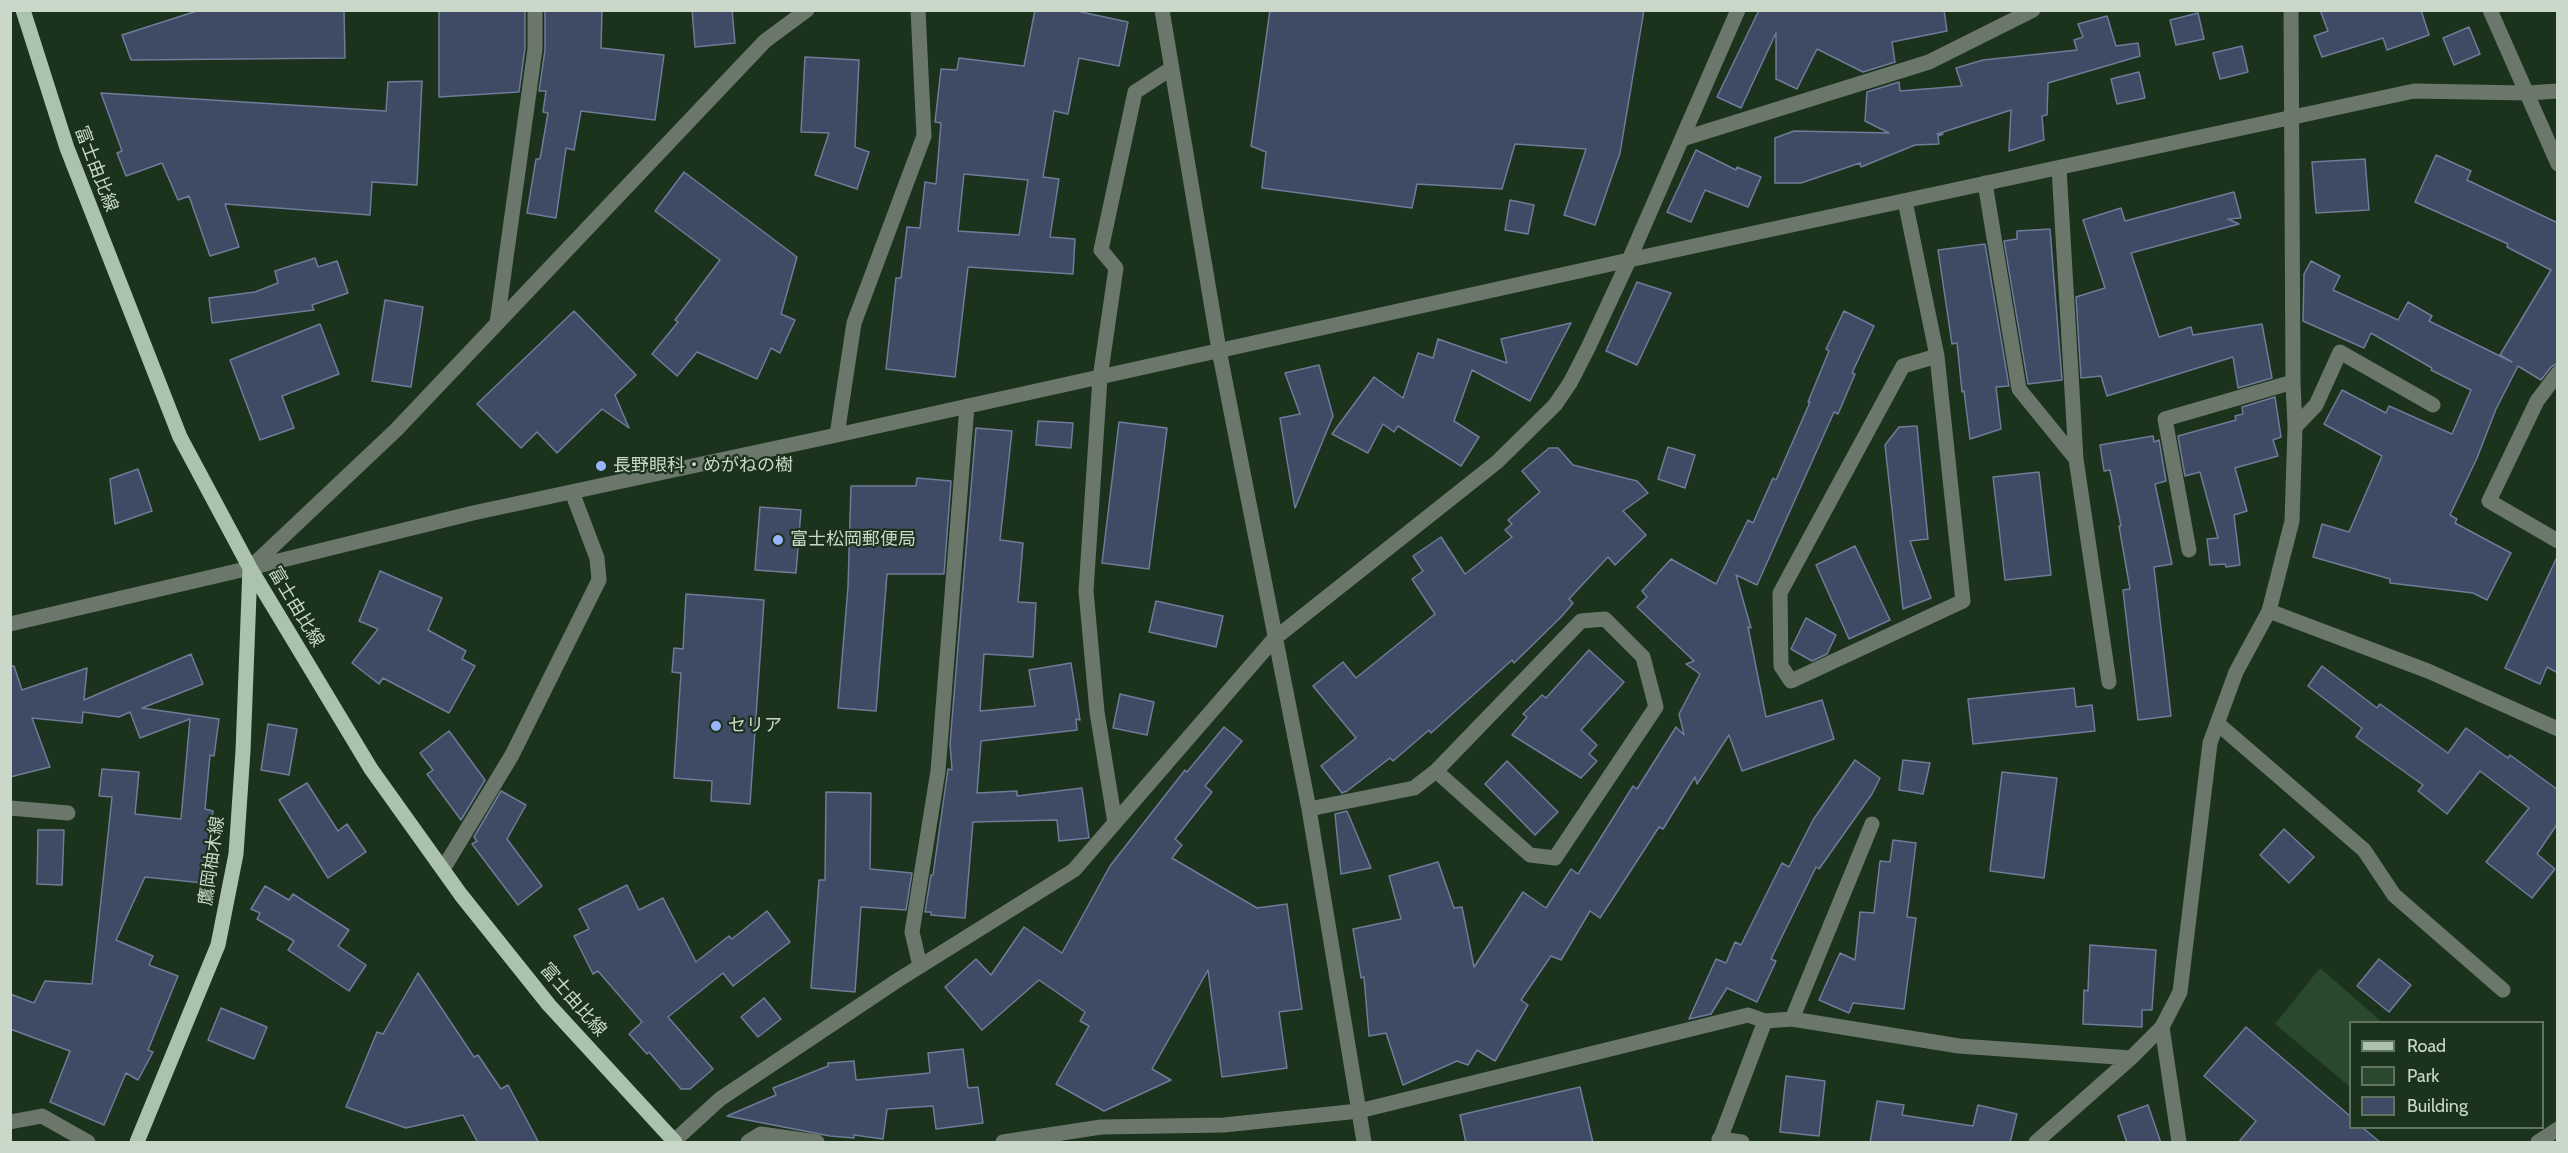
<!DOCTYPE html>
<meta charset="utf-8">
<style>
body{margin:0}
#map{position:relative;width:2568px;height:1153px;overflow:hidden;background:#1b321d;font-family:Cabin,sans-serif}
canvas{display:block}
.frame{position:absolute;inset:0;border:12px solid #cad8ca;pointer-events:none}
.legend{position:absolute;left:2349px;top:1021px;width:195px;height:108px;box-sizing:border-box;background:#1b321d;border:2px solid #617462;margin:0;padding:8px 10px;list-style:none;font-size:18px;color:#cad8ca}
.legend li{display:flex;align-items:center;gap:12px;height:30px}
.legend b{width:30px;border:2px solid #617462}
</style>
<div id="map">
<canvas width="2568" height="1153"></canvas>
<div class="frame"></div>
<ul class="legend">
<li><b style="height:8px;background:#abc3ad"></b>Road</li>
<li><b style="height:16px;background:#29482c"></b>Park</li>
<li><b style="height:16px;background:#3f4a64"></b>Building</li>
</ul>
</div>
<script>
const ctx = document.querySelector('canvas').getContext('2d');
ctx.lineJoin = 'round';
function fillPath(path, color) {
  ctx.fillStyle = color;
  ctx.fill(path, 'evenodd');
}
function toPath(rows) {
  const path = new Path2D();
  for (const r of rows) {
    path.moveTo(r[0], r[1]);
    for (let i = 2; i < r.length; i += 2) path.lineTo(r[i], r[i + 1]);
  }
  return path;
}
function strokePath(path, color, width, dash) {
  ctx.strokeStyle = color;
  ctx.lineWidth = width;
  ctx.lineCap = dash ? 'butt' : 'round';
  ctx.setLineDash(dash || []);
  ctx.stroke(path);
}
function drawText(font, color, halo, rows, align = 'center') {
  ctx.font = font + ' Cabin,"Noto Sans JP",sans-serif';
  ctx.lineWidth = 4.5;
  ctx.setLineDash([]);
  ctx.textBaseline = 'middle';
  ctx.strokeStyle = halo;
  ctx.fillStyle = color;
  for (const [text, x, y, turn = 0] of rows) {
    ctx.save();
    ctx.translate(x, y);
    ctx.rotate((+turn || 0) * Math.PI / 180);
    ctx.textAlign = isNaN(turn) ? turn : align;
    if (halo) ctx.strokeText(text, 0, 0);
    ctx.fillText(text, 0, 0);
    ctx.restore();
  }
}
const green = toPath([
 [2320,968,2382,1022,2350,1022,2350,1087,2275,1024]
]);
const building = toPath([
 [200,10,344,10,345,58,131,60,122,35,200,10],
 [439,10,525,10,525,48,519,92,439,97,439,10],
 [545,10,602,10,601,48,664,55,655,120,581,111,574,150,566,148,556,218,527,213,536,159,540,159,548,113,543,112,546,91,539,91,545,50,545,10],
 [692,10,732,10,735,43,695,47,692,10],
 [1035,10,1072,10,1128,22,1119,66,1079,58,1068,114,1054,111,1043,177,1059,179,1050,237,1075,239,1073,274,968,267,955,377,886,369,896,278,901,278,907,227,920,228,925,182,936,184,941,123,935,122,941,69,957,70,959,58,1024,66,1035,10],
 [964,174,1028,180,1019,235,958,231,964,174],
 [1270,10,1644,10,1620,153,1595,225,1564,215,1586,149,1515,144,1502,189,1417,184,1412,208,1262,188,1266,152,1251,146,1270,10],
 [1759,10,1944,10,1947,31,1892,42,1895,62,1863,72,1817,49,1797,89,1776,79,1776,33,1741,108,1717,97,1759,10],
 [2320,10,2421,10,2429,35,2387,50,2383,38,2322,57,2314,36,2328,31,2320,10],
 [2198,13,2204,39,2176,45,2170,20,2198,13],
 [2107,16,2116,46,2138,43,2140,56,2048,83,2047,115,2042,116,2044,140,2009,151,2011,110,1937,134,1943,134,1938,136,1939,144,1915,145,1861,167,1860,163,1801,183,1775,183,1775,138,1794,131,1889,133,1865,121,1867,92,1899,82,1900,91,1962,86,1956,68,1983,60,2077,50,2074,40,2083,37,2078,24,2107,16],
 [2469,27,2480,54,2454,65,2443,38,2469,27],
 [2242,46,2248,72,2220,79,2213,53,2242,46],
 [805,57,859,60,855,147,869,152,857,189,815,175,829,133,801,132,805,57],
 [2139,72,2145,98,2117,104,2111,79,2139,72],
 [422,81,417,185,372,182,370,215,225,204,239,247,210,256,189,196,178,200,162,163,126,176,117,153,122,151,101,93,386,111,388,82,422,81],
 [1696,150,1736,170,1737,167,1761,177,1748,207,1705,190,1691,222,1667,212,1696,150],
 [2436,155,2471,171,2467,180,2558,223,2558,363,2551,367,2541,380,2518,366,2496,409,2477,458,2450,515,2457,519,2455,523,2511,553,2487,600,2473,593,2390,583,2390,579,2313,557,2322,524,2349,532,2382,456,2324,424,2342,390,2386,413,2389,406,2452,434,2471,390,2431,370,2432,368,2371,333,2364,348,2303,321,2304,274,2311,261,2340,276,2333,290,2398,320,2408,302,2432,316,2429,321,2512,362,2500,355,2551,270,2507,247,2508,244,2415,202,2436,155],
 [2365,159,2369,210,2316,213,2312,162,2365,159],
 [684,172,797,257,781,314,795,320,780,353,771,348,757,379,697,352,677,376,652,354,678,322,675,320,720,260,655,211,684,172],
 [2234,192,2241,218,2228,219,2239,224,2131,253,2159,337,2191,327,2193,335,2262,324,2272,378,2238,388,2233,357,2107,396,2101,376,2081,378,2076,297,2105,288,2083,220,2121,208,2125,221,2234,192],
 [1510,200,1534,205,1528,234,1505,230,1510,200],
 [2050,229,2062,380,2028,384,2004,241,2017,239,2017,231,2050,229],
 [1985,244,2009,386,1996,387,2001,429,1970,439,1964,391,1962,392,1957,343,1952,344,1938,250,1985,244],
 [315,258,318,267,337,261,348,293,312,305,314,310,212,323,209,298,255,292,278,283,275,271,315,258],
 [1637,282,1671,293,1637,365,1606,351,1637,282],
 [385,300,423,307,411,387,372,381,385,300],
 [574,311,636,375,615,395,629,428,602,409,557,453,537,432,521,448,477,404,574,311],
 [1844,311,1874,326,1852,373,1855,374,1838,414,1834,412,1757,585,1736,575,1751,628,1748,627,1766,717,1822,700,1834,739,1742,771,1729,735,1697,784,1695,777,1663,829,1659,827,1600,918,1590,911,1561,960,1551,956,1521,1000,1528,1005,1495,1061,1477,1050,1468,1065,1457,1061,1403,1085,1386,1033,1369,1036,1364,977,1361,978,1353,929,1401,919,1389,876,1438,862,1454,908,1462,907,1474,967,1523,892,1546,908,1571,869,1578,874,1633,786,1637,789,1676,727,1684,735,1679,714,1700,674,1686,664,1694,661,1637,607,1647,597,1642,591,1671,559,1716,584,1748,520,1753,523,1773,478,1776,480,1810,402,1808,402,1829,351,1826,349,1844,311],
 [1571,323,1530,401,1472,370,1454,421,1479,437,1461,466,1398,426,1394,432,1383,424,1368,453,1332,434,1374,377,1403,398,1418,353,1433,358,1438,339,1507,363,1501,339,1571,323],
 [320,324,339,374,282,396,294,428,260,440,230,360,320,324],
 [1319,365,1333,416,1295,508,1280,418,1300,414,1285,373,1319,365],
 [2275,397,2281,437,2273,440,2278,456,2235,468,2247,511,2234,515,2240,565,2226,567,2225,564,2210,565,2207,539,2218,538,2200,472,2185,476,2178,436,2236,420,2235,416,2243,414,2242,407,2275,397],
 [1038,421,1073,423,1071,448,1036,445,1038,421],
 [1119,422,1167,428,1149,569,1102,563,1119,422],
 [1917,426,1928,539,1910,541,1931,598,1903,609,1885,445,1899,427,1917,426],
 [976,428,1012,431,1000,540,1023,543,1018,602,1036,603,1033,657,984,654,980,711,1035,706,1029,670,1071,663,1080,720,1076,719,1077,730,981,741,977,793,1017,791,1017,796,1082,788,1089,838,1059,841,1057,820,973,822,965,918,931,915,931,912,925,912,931,875,933,875,948,769,952,770,950,744,976,428],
 [2153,436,2154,442,2159,440,2166,481,2155,484,2172,564,2154,567,2171,716,2138,720,2123,590,2130,589,2119,526,2121,526,2110,470,2104,471,2100,445,2153,436],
 [1668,447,1695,455,1685,488,1658,479,1668,447],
 [1549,448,1558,448,1573,465,1637,481,1648,493,1623,511,1646,535,1615,565,1608,557,1569,599,1573,603,1562,616,1514,663,1512,660,1431,733,1429,730,1393,761,1390,758,1347,791,1342,793,1321,766,1356,738,1313,686,1343,662,1356,678,1435,614,1412,579,1423,571,1413,556,1441,537,1465,574,1512,537,1505,530,1512,524,1508,520,1540,492,1522,471,1549,448],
 [138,469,152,511,115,524,110,479,138,469],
 [2039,472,2051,575,2005,580,1993,477,2039,472],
 [917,478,951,481,944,574,887,574,876,711,838,708,848,587,851,486,916,486,917,478],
 [760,507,801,510,796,573,755,570,760,507],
 [1855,546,1890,620,1849,639,1816,565,1855,546],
 [2558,555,2558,673,2547,667,2540,684,2505,668,2558,555],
 [380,571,442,598,428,630,466,651,462,659,475,666,449,713,383,678,379,684,352,663,378,629,359,621,380,571],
 [686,594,764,600,750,804,711,801,712,781,674,778,681,673,672,672,674,648,683,649,686,594],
 [1156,601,1223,616,1216,647,1149,632,1156,601],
 [1806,618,1836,635,1827,654,1812,661,1791,649,1806,618],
 [1589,650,1624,682,1581,730,1597,745,1589,754,1597,761,1581,778,1512,735,1527,717,1523,714,1542,695,1546,698,1589,650],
 [191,654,203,684,142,708,219,719,214,756,210,755,205,809,213,811,203,883,145,877,116,940,153,956,149,965,178,976,148,1050,153,1052,138,1080,126,1073,104,1125,50,1102,70,1051,10,1029,10,994,34,1003,45,981,92,984,112,797,99,796,102,769,139,772,135,814,181,819,190,719,140,738,130,712,119,717,83,712,82,723,32,718,50,767,10,777,10,666,14,666,22,690,87,668,84,700,191,654],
 [2322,666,2377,708,2380,704,2448,753,2466,728,2508,758,2510,755,2558,790,2558,823,2537,854,2555,869,2532,898,2486,862,2529,808,2480,771,2447,814,2418,791,2423,785,2356,737,2362,728,2308,686,2322,666],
 [2074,688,2076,707,2092,705,2095,731,1973,744,1968,699,2074,688],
 [1120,694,1154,702,1147,735,1113,728,1120,694],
 [268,724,297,729,289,775,261,770,268,724],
 [1224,727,1242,741,1205,786,1212,792,1175,839,1182,845,1172,858,1257,908,1287,904,1302,1009,1279,1012,1287,1068,1222,1077,1208,970,1152,1069,1171,1080,1104,1111,1056,1084,1089,1026,1080,1021,1085,1012,1039,980,982,1030,945,987,976,959,991,975,1024,927,1062,953,1110,866,1185,770,1187,772,1224,727],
 [449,731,485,780,461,820,427,774,433,770,420,753,449,731],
 [1855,760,1880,778,1872,794,1819,869,1816,867,1771,959,1776,961,1757,1002,1727,988,1711,1014,1689,1019,1716,959,1726,963,1735,942,1741,945,1782,863,1789,867,1813,820,1855,760],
 [1903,760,1930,763,1923,794,1899,790,1903,760],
 [1507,761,1558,812,1535,835,1485,784,1507,761],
 [2002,772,2057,778,2044,878,1990,871,2002,772],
 [307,783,338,831,347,824,366,852,328,878,279,800,307,783],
 [501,791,526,805,507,839,542,886,518,905,472,844,477,841,474,837,501,791],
 [826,792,871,793,870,869,912,873,906,910,861,907,855,992,811,988,819,880,825,880,826,792],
 [1347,811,1371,868,1341,874,1335,814,1347,811],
 [2284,829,2314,857,2289,883,2260,855,2284,829],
 [38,830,64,830,62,885,37,884,38,830],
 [1893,840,1916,843,1907,917,1916,918,1904,1009,1853,1003,1849,1013,1819,1000,1840,953,1855,960,1860,912,1874,913,1880,861,1890,862,1893,840],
 [627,885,639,910,663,898,696,962,729,936,732,939,767,911,790,942,733,986,723,973,668,1017,713,1069,690,1089,681,1089,649,1052,647,1054,629,1034,642,1022,598,971,593,974,574,936,589,929,579,909,627,885],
 [265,886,289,900,293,894,349,930,338,946,366,965,349,991,288,950,294,941,257,919,260,913,251,909,265,886],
 [2090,945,2156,950,2152,1010,2142,1010,2142,1027,2083,1024,2084,990,2088,991,2090,945],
 [2379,959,2411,985,2389,1012,2357,986,2379,959],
 [418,973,474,1057,478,1055,501,1089,508,1085,539,1143,478,1143,463,1115,406,1128,346,1107,377,1032,383,1034,418,973],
 [764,998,781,1019,758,1037,741,1017,764,998],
 [221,1008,267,1027,254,1059,208,1040,221,1008],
 [2246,1027,2350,1116,2350,1128,2363,1128,2381,1143,2238,1143,2256,1121,2204,1076,2246,1027],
 [963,1049,968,1088,978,1087,983,1123,936,1129,933,1106,887,1109,883,1139,854,1135,854,1138,830,1136,727,1116,776,1095,773,1088,828,1066,828,1063,854,1061,856,1080,930,1073,928,1053,963,1049],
 [1786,1076,1825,1081,1819,1136,1780,1132,1786,1076],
 [1580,1087,1593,1143,1466,1143,1460,1115,1580,1087],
 [1877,1101,1904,1105,1902,1115,1973,1126,1978,1105,2017,1114,2010,1143,1870,1143,1877,1101],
 [2148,1105,2161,1143,2127,1143,2118,1116,2148,1105]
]);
const minor = toPath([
 [1162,10,1219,350,1309,809,1364,1142],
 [2490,10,2558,164],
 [1682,139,1929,62,2033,10],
 [2059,168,2076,459],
 [1985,183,2019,389,2076,459,2109,682],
 [1905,201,1937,356,1963,601,1791,681,1781,666,1780,593,1903,366,1937,356],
 [497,323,535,49,535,10],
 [2558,373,2537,401,2489,501,2558,541],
 [2295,427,2316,405,2340,352,2433,405],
 [837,435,854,323,924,136,918,10],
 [2189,550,2165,419,2293,382],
 [252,566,396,430,765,41,807,10],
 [2269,611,2428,671,2558,729],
 [10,624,250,568,473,513,837,435,1629,260,2414,91,2527,93,2558,91],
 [2217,723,2364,850,2394,895,2503,990],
 [10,808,68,813],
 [1309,809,1414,788,1436,771,1581,621,1605,619,1643,657,1656,707,1555,858,1530,855,1436,771],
 [1115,823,1097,712,1086,591,1100,378,1116,268,1101,250,1135,92,1172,68],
 [443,869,512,755,599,580,597,558,572,492],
 [920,966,912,932,938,771,967,406],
 [1792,1019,1872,824],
 [2162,1027,2179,1142],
 [10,1122,42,1116,88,1142],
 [1719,1139,1742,1142],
 [673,1142,720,1099,898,980,1074,870,1274,639,1497,462,1555,405,1570,383,1588,348,1629,260,1738,10],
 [748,1142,761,1134,817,1142],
 [1003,1142,1101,1127,1224,1125,1359,1111,1748,1015,1765,1021,1792,1019,1959,1046,2131,1058,2162,1027,2180,992,2210,743,2236,672,2269,611,2292,521,2295,427,2293,382,2291,10],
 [1719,1142,1765,1021],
 [2036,1142,2131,1058],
 [2538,1142,2558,1129]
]);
const major = toPath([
 [23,10,67,148,180,437,250,568,371,769,461,895,549,1005,675,1142],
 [137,1142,218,945,236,854,243,751,250,568]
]);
const markers = [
 [601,466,6,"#98b6fd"],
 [778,540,6,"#98b6fd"],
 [716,726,6,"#98b6fd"]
];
const streetNames = [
 ["富士由比線",96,169,69],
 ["富士由比線",296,607,59],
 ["鷹岡柚木線",212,861,-82],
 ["富士由比線",573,1000,49]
];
const poiNames = [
 ["長野眼科・めがねの樹",613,466],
 ["富士松岡郵便局",790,540],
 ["セリア",728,726]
];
fillPath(green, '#29482c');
fillPath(building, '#3f4a64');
strokePath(building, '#6f7c99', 1.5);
strokePath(minor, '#6c776c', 15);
strokePath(major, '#abc3ad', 15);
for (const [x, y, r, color] of markers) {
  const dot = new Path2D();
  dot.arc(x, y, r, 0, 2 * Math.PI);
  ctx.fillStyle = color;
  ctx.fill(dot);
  strokePath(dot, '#1b321d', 2);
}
drawText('18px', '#cad8ca', '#1b321d', streetNames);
drawText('18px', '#cad8ca', '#1b321d', poiNames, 'left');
</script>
